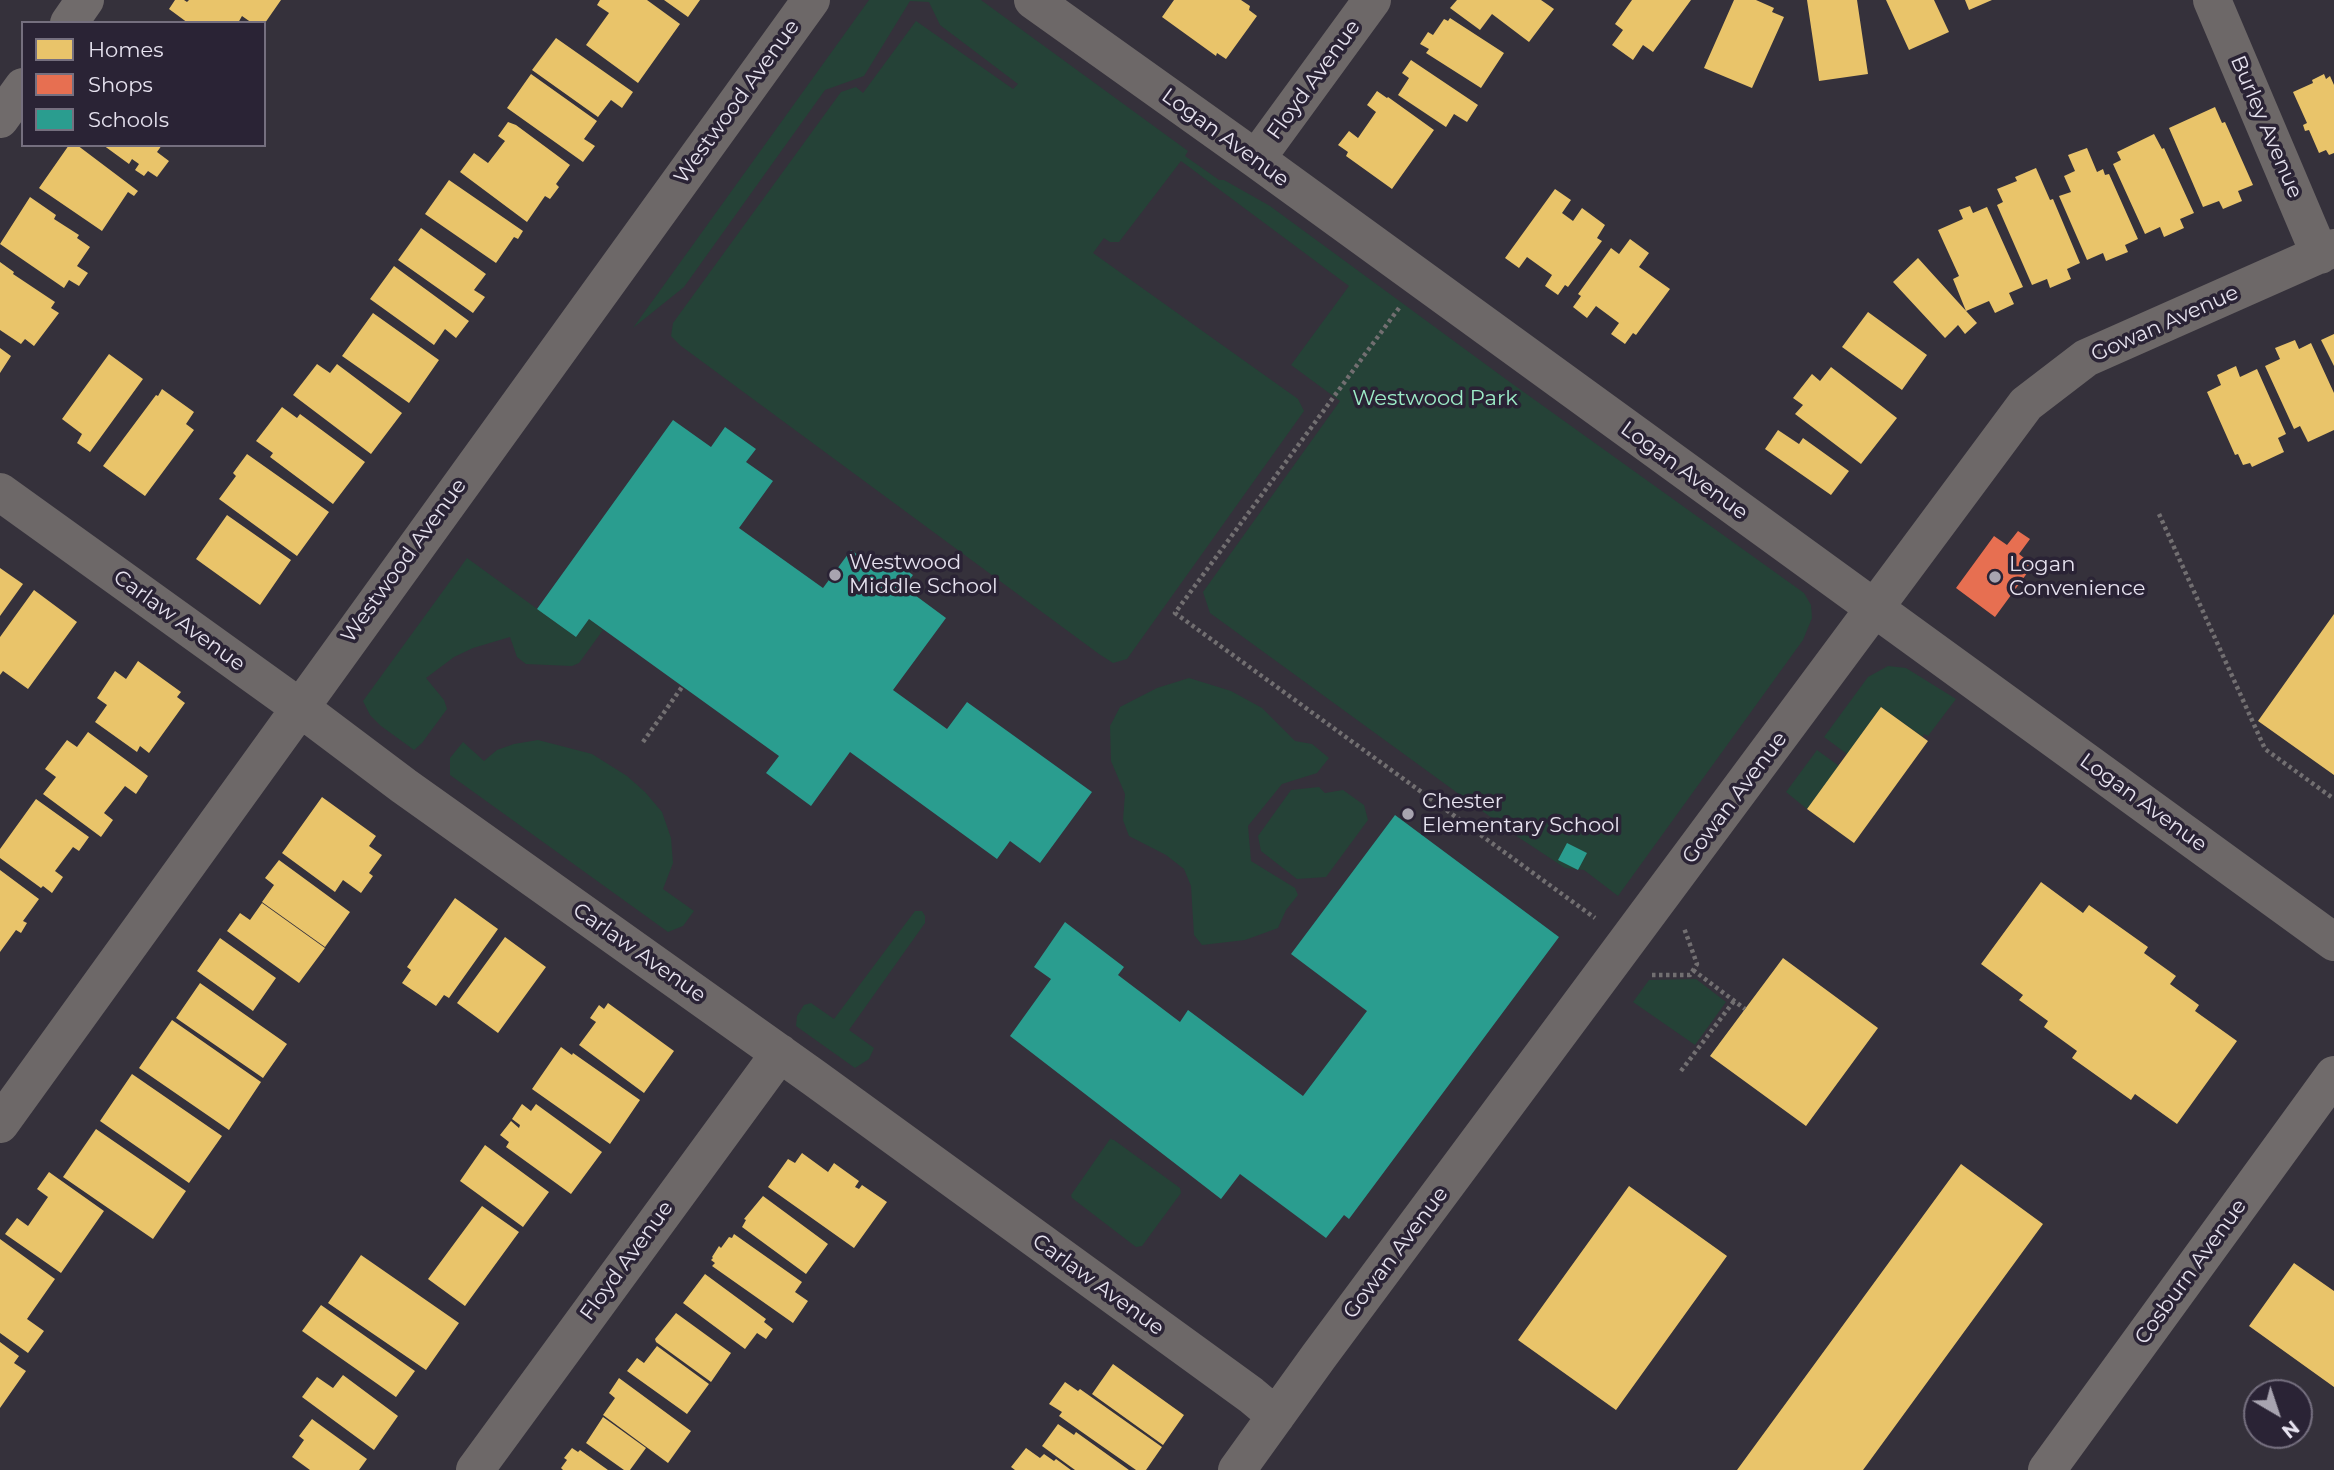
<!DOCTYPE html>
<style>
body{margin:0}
#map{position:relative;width:2334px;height:1470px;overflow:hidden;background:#35313b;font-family:Montserrat,sans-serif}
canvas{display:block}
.legend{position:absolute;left:21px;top:21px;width:245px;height:126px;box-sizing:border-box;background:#2a2335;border:2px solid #756f7f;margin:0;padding:9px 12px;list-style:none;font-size:21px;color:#e6e2ef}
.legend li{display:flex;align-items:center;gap:14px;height:35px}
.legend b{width:35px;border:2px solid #756f7f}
.north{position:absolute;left:2243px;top:1379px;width:70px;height:70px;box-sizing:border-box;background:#2a2335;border:2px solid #756f7f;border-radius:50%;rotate:141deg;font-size:19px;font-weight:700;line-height:28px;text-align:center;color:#e6e2ef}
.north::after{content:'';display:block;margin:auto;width:24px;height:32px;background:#a8a4b0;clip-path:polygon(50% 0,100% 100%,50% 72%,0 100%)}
</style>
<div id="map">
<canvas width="2334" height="1470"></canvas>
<ul class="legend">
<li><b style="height:19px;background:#e9c46a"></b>Homes</li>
<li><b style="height:19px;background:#e76f51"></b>Shops</li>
<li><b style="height:19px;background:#2a9d8f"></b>Schools</li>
</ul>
<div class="north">N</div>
</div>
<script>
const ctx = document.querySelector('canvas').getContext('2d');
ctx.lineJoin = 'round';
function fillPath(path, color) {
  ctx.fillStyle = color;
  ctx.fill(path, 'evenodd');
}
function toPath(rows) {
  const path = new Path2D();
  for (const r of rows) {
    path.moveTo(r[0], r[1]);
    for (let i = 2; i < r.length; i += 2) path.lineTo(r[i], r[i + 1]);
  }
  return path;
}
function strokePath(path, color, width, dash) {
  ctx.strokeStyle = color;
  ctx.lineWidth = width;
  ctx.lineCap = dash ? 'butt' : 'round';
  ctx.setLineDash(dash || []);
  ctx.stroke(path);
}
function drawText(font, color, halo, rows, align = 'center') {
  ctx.font = font + ' Montserrat,sans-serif';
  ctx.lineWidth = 7;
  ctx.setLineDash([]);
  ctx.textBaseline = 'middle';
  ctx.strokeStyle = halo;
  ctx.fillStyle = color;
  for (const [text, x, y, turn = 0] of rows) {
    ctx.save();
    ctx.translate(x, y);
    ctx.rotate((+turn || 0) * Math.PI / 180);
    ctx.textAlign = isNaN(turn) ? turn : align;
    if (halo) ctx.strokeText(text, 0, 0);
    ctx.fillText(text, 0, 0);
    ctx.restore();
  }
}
const green = toPath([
 [869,0,981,0,1188,151,1185,156,1219,180,1224,180,1270,206,1507,380,1804,593,1811,605,1812,618,1803,640,1618,896,1584,870,1565,868,1518,837,1210,613,1203,592,1340,401,1291,365,1349,286,1181,161,1119,242,1110,242,1104,238,1093,253,1298,399,1304,411,1127,659,1113,663,1099,654,681,346,671,336,673,323,841,92,856,87,863,93,916,21,1013,89,1018,84,940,25,929,2,910,1,864,76,825,90,684,287,633,328],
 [467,558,576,637,589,619,603,630,579,663,572,666,526,664,517,657,510,637,473,648,454,657,426,678,444,700,447,709,422,743,414,750,381,726,370,715,363,701],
 [1888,666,1906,668,1956,699,1928,736,1924,734,1923,737,1881,707,1847,754,1824,737,1868,677],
 [1189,678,1231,691,1262,708,1295,741,1312,744,1329,758,1317,773,1282,784,1248,826,1251,861,1295,888,1298,895,1286,910,1278,928,1245,940,1202,945,1194,935,1191,886,1184,869,1166,855,1129,836,1123,820,1125,794,1111,761,1110,726,1120,707,1157,688],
 [538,740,592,754,627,776,645,792,662,812,671,838,673,863,663,889,694,911,683,926,668,932,450,775,450,758,463,742,484,761,497,750,514,744],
 [1817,750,1839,766,1807,809,1786,792],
 [1319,787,1325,793,1343,790,1364,805,1368,820,1326,877,1297,879,1261,851,1258,836,1291,790],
 [915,911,922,911,925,916,925,923,849,1030,874,1048,869,1059,855,1068,796,1026,797,1016,804,1005,811,1003,834,1019],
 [1696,979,1726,1002,1695,1045,1633,1002,1649,980],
 [1110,1139,1114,1140,1180,1188,1181,1193,1142,1246,1136,1247,1072,1198,1071,1195]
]);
const homes = toPath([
 [175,0,184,0,187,2,189,0,281,0,265,23,252,23,242,16,238,23,188,23,169,9],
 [600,0,647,0,680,24,638,83,586,45,609,13,597,5],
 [664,0,700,0,688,17],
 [1174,0,1241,0,1250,6,1249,10,1257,16,1226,59,1217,53,1216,56,1162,17],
 [1457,0,1541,0,1554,9,1529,42,1492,14,1480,30,1450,8],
 [1632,0,1691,0,1653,52,1643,45,1633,60,1612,45,1623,30,1615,24],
 [1734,0,1756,0,1774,8,1772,12,1784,17,1752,88,1704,68],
 [1807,0,1857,0,1868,74,1819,81],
 [1886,0,1934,0,1949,32,1909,50],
 [1965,0,1992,0,1969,10],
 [1450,18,1504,53,1481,88,1426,53,1429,49,1420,44,1428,32,1433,35,1444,19,1448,21],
 [556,38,633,92,622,108,611,100,598,117,532,70],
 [1411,60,1478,105,1467,122,1454,114,1446,127,1398,95,1409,78,1402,73],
 [531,74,597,121,584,139,595,146,583,162,507,108],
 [2324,74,2326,79,2330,76,2334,85,2334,153,2329,155,2326,150,2319,153,2309,130,2305,131,2303,125,2307,123,2293,92,2313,83,2312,80],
 [1377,91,1387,98,1388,97,1434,130,1392,189,1346,156,1348,152,1338,145,1349,131,1358,138,1376,112,1367,105],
 [2215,107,2222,123,2225,122,2253,185,2238,191,2242,201,2223,209,2219,201,2203,207,2169,128],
 [508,122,516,125,570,165,556,184,559,187,550,199,545,196,527,222,460,172,474,153,488,163,505,141,498,136],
 [2154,134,2162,149,2164,148,2194,213,2180,219,2184,228,2164,237,2160,227,2145,234,2113,164,2121,160,2117,152],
 [69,145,77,145,138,191,134,196,128,192,102,231,39,188],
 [103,145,162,145,157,152,169,161,157,177,148,171,144,176,135,170,139,164,132,159,129,164],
 [2087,148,2097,172,2103,169,2105,175,2109,174,2138,239,2125,245,2128,252,2106,261,2103,253,2087,260,2059,196,2071,192,2064,176,2075,171,2068,155],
 [2036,168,2050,200,2053,199,2080,263,2067,269,2071,279,2050,288,2047,279,2032,285,1997,205,2003,202,1997,189,2017,181,2015,177],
 [449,180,523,231,518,239,514,237,496,263,425,214],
 [1555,189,1571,200,1562,213,1573,221,1582,208,1605,225,1597,238,1602,241,1568,287,1565,285,1558,295,1545,286,1552,275,1527,257,1519,268,1505,258],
 [30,197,56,215,54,219,79,235,77,238,90,247,77,266,88,273,79,286,69,280,64,288,0,244],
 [1970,206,1973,213,1987,207,2023,287,2009,293,2014,304,1995,313,1989,301,1966,311,1953,279,1959,276,1938,230,1963,219,1959,210],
 [421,228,486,274,474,290,485,297,473,313,398,260],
 [1630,239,1649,253,1639,267,1670,289,1636,335,1633,333,1625,344,1611,334,1619,323,1596,306,1587,318,1573,307,1581,296,1578,294,1611,248,1619,254],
 [1918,258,1977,323,1965,334,1958,325,1945,338,1893,282],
 [0,262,14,272,13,274,55,302,51,308,59,313,34,346,25,339,21,344,0,330],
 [394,266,469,321,456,338,445,329,434,345,370,299],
 [1868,312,1927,355,1902,390,1842,347],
 [373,313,439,360,409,403,342,356],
 [2334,334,2334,366,2321,340],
 [2295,340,2299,349,2311,343,2334,393,2334,430,2308,442,2300,426,2294,429,2265,366,2280,359,2275,348],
 [0,348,11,356,0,373],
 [109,354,143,379,90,452,77,443,82,434,62,419],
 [317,364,330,373,337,364,402,413,371,454,293,395],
 [2236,366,2240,377,2257,369,2286,434,2278,438,2284,452,2252,467,2250,463,2243,465,2238,454,2235,455,2207,392,2221,385,2217,375],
 [1831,367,1897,418,1861,464,1795,414,1803,405,1793,398,1812,374,1820,381],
 [162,389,194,412,186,424,194,430,145,496,103,466,156,395,158,396],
 [282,407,297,418,300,414,365,462,333,504,270,457,273,453,256,441],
 [1778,430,1799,444,1803,438,1849,471,1831,495,1765,449],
 [247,454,329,512,297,556,219,499,236,476,233,473],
 [227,515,291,560,260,605,196,559],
 [0,568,23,584,0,616],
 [34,590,77,622,28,689,3,671,0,675,0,637],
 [2334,614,2334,775,2258,721],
 [138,661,181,692,177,697,185,703,149,753,140,746,137,752,95,722,107,705,97,698,115,671,126,679],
 [1881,707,1928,741,1854,843,1807,809],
 [88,732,148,776,136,794,125,786,104,813,113,820,101,837,43,794,56,777,45,769,67,740,77,747],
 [322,797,376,836,369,846,382,855,369,873,373,876,361,893,343,880,335,892,282,853],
 [36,799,89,837,79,851,73,847,55,871,63,877,52,893,43,886,41,888,0,858,0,849],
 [279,860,350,912,325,947,262,902,274,885,265,878],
 [0,870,39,899,23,921,27,923,21,933,16,930,0,952],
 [2041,882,2083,913,2089,905,2148,947,2144,953,2176,976,2170,984,2199,1005,2195,1011,2237,1041,2177,1124,2135,1094,2131,1100,2072,1058,2077,1051,2044,1027,2048,1021,2019,1000,2023,995,1981,964],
 [455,898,498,929,449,998,444,995,436,1006,402,983,411,970,407,967],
 [262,903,325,948,299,983,227,931,240,913,250,920],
 [505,937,546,967,498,1033,457,1003],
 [220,938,276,978,253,1011,197,971],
 [1783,958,1878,1028,1806,1126,1710,1056],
 [200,983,287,1044,263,1078,176,1018],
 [608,1003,674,1051,644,1093,579,1045,596,1022,590,1018,599,1005,604,1009],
 [172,1020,261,1082,229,1130,139,1068],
 [561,1047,572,1055,573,1053,640,1100,610,1144,532,1089],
 [132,1074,222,1136,189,1183,100,1121],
 [522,1104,531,1111,536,1104,602,1152,571,1194,506,1147,509,1142,500,1135,511,1121,519,1128,520,1125,512,1119],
 [96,1129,186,1191,153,1239,63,1177],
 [485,1145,549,1192,523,1227,460,1181],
 [802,1153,828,1172,834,1163,859,1181,855,1187,859,1189,862,1185,887,1202,854,1248,768,1187,788,1159,795,1163],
 [1961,1164,2043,1224,1863,1470,1737,1470],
 [49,1172,104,1211,61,1273,5,1234,17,1218,28,1226,48,1197,37,1189],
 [1629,1186,1727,1256,1616,1410,1518,1340],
 [763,1196,828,1244,806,1274,742,1227,746,1220,744,1219],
 [482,1206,519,1232,465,1306,428,1279],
 [734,1234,802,1282,795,1292,808,1301,793,1323,712,1266,715,1263,711,1260,713,1258,712,1257,719,1246,721,1248,729,1237,732,1238],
 [0,1239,55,1279,27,1319,44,1331,28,1353,0,1333],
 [361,1255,459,1323,426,1370,328,1303],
 [2294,1263,2334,1291,2334,1387,2249,1326],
 [705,1274,766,1319,764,1322,773,1329,766,1339,757,1333,745,1349,683,1303],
 [321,1305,415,1371,396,1397,302,1331],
 [676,1313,731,1353,711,1382,656,1342,655,1339],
 [0,1342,19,1356,14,1363,26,1371,0,1408],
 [657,1346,709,1384,687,1414,627,1371,637,1358,644,1363],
 [1113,1364,1184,1415,1163,1445,1092,1394],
 [343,1375,398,1416,374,1450,302,1397,317,1377,333,1388],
 [619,1378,691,1431,668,1463,603,1415,615,1398,609,1393],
 [1065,1382,1078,1391,1080,1389,1162,1447,1146,1470,1136,1470,1059,1416,1062,1412,1049,1404],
 [603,1417,646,1448,630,1470,624,1470,586,1443],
 [312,1419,367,1459,359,1470,310,1470,292,1457,304,1440,299,1436],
 [1058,1424,1074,1435,1076,1432,1129,1470,1075,1470,1042,1446],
 [572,1448,578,1452,580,1450,608,1470,563,1470,561,1468,567,1460,564,1458],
 [1026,1448,1040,1458,1044,1454,1054,1461,1056,1459,1071,1470,1015,1470,1011,1467]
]);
const shops = toPath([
 [2018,531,2030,539,2019,554,2033,565,1995,617,1956,588,1994,536,2007,545]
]);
const schools = toPath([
 [673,420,711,447,725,427,756,449,746,462,773,481,739,528,823,588,851,550,877,569,887,556,913,575,904,587,946,618,893,690,947,729,967,702,1092,792,1040,863,1010,841,997,859,850,752,811,806,766,773,779,756,589,619,576,637,537,609],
 [1395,815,1559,937,1349,1219,1344,1215,1326,1238,1240,1174,1221,1199,1010,1036,1051,979,1034,967,1065,922,1124,967,1118,975,1180,1022,1188,1010,1303,1096,1367,1011,1291,954],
 [1567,843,1587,853,1578,870,1558,860]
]);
const path = toPath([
 [1399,308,1175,613,1595,918],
 [2159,514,2265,749,2334,799],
 [643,742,682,687],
 [1693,970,1745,1009],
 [1652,975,1690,975,1697,964,1684,928],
 [1681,1071,1734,1001]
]);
const street = toPath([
 [1033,0,1256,159,2334,942],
 [2212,0,2320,255],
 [1256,159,1372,0],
 [0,492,299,707,404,786,813,1077,1251,1395,1276,1416],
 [0,1124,811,0],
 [475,1470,780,1053],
 [1237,1470,1319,1356,2026,404,2086,358,2334,248]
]);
const secondary = toPath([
 [69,23,85,0],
 [0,119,23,87],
 [2047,1470,2334,1075]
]);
const markers = [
 [835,575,7,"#a8a4b0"],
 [1995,577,7,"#a8a4b0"],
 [1408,814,7,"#a8a4b0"]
];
const streetNames = [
 ["Floyd Avenue",1314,80,-54],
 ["Westwood Avenue",737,102,-54],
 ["Burley Avenue",2266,127,67],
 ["Logan Avenue",1225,138,36],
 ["Gowan Avenue",2165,324,-24],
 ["Logan Avenue",1684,471,36],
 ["Westwood Avenue",404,561,-54],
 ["Carlaw Avenue",179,621,36],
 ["Gowan Avenue",1735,798,-53],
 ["Logan Avenue",2143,803,36],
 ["Carlaw Avenue",639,953,35],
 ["Gowan Avenue",1396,1253,-53],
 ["Floyd Avenue",627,1261,-54],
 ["Cosburn Avenue",2191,1272,-54],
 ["Carlaw Avenue",1098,1285,36]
];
const parkNames = [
 ["Westwood Park",1435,399]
];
const poiNames = [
 ["Westwood",849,563],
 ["Middle School",849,587],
 ["Logan",2009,565],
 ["Convenience",2009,589],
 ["Chester",1422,802],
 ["Elementary School",1422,826]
];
fillPath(green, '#254237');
fillPath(homes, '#e9c46a');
fillPath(shops, '#e76f51');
fillPath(schools, '#2a9d8f');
strokePath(path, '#726f71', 4.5, [3.5, 3.5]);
strokePath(street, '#6d6868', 38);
strokePath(secondary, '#706b6b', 38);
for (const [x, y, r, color] of markers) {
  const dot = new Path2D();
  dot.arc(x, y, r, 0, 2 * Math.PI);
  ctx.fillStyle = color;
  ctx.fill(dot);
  strokePath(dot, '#2a2335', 2.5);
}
drawText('21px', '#e6e2ef', '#2a2335', streetNames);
drawText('21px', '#9dedc8', '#2a2335', parkNames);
drawText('21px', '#e6e2ef', '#2a2335', poiNames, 'left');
</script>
